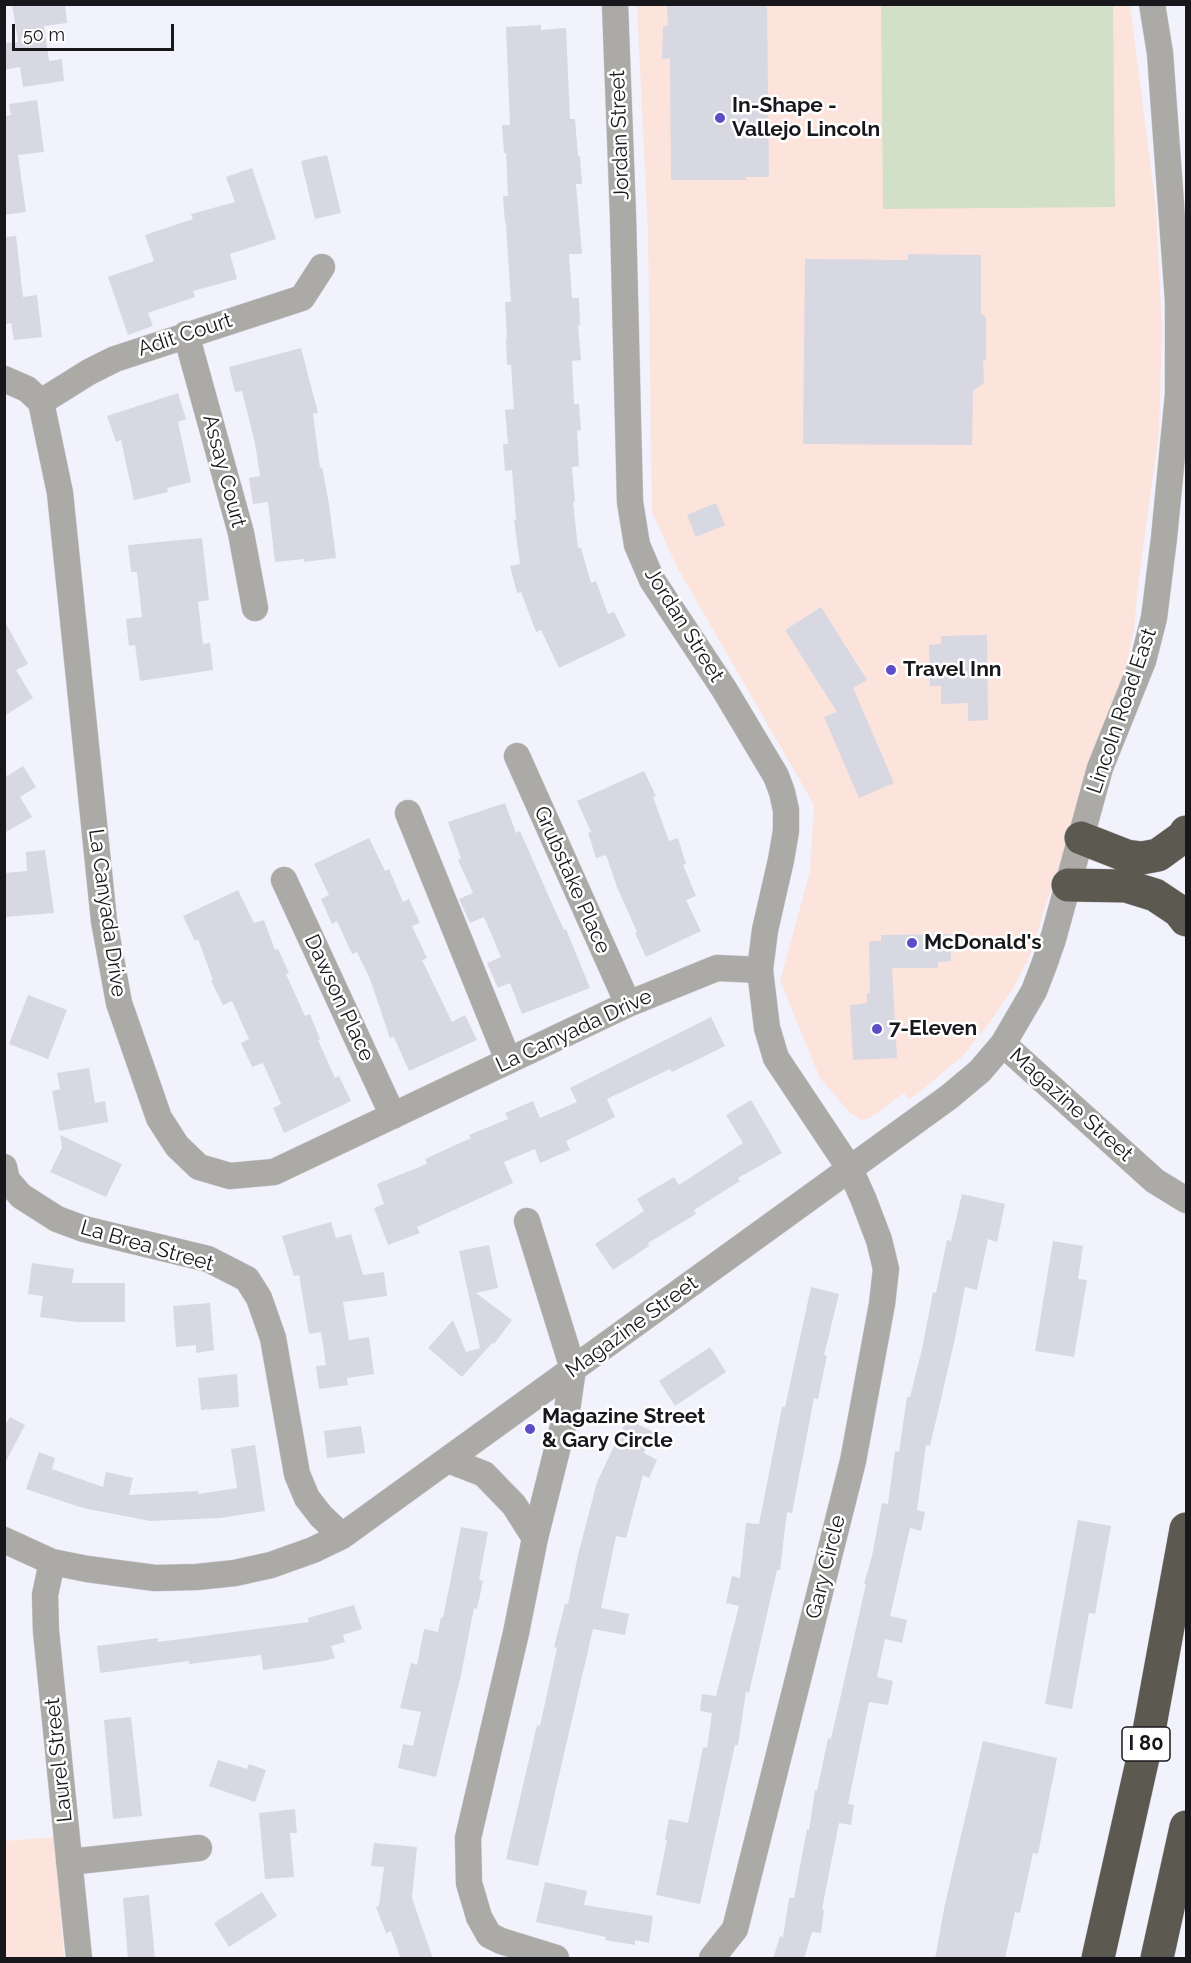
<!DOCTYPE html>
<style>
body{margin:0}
#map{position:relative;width:1191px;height:1963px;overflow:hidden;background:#f2f2fd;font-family:Raleway,sans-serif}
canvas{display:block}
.frame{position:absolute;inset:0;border:6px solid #18171b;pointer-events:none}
.scale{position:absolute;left:12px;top:24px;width:162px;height:27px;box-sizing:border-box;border:3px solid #18171b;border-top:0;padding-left:8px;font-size:18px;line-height:21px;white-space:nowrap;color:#18171b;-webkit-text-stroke:4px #fff;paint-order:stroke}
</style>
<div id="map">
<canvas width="1191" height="1963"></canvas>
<div class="frame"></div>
<div class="scale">50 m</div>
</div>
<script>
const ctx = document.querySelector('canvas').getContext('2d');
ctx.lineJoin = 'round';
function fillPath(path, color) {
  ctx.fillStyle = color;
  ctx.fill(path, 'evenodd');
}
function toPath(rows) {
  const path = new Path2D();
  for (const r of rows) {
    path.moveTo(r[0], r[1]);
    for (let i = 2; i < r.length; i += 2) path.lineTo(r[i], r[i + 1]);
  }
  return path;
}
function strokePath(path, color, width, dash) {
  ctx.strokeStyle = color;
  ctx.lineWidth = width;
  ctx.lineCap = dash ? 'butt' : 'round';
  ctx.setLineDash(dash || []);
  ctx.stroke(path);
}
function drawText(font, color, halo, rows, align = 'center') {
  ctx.font = font + ' Raleway,sans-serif';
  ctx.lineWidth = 5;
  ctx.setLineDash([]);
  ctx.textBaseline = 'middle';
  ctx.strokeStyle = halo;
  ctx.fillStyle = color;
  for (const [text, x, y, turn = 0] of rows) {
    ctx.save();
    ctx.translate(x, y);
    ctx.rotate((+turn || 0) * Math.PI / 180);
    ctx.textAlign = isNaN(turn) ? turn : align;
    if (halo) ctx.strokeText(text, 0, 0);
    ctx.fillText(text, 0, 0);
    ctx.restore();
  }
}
const commercial = toPath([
 [637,5,1130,5,1156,208,1162,331,1159,432,1138,585,1134,630,1124,678,1043,913,1033,949,1014,987,990,1022,962,1057,909,1100,904,1093,870,1118,861,1120,849,1112,820,1078,780,981,810,871,814,805,677,567,652,512,648,234],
 [55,1837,64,1958,5,1958,5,1841]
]);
const green = toPath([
 [881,5,1113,5,1115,207,883,209]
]);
const building = toPath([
 [12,4,65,4,67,23,44,26,49,61,62,59,64,81,23,87,20,67,4,70,4,43,18,42],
 [667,4,765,4,765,7,767,7,769,177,746,177,746,180,671,180,670,58,662,59,663,26,668,26],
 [541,25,541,30,566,28,570,119,575,119,578,156,580,156,582,184,576,184,582,254,569,254,572,298,579,298,580,325,578,325,581,360,572,361,574,404,579,404,581,430,577,431,579,466,572,467,575,502,573,502,578,548,581,548,591,583,596,581,608,614,614,612,626,636,559,668,541,630,536,632,521,592,517,593,510,566,520,564,514,520,516,520,512,470,505,471,503,444,508,444,505,410,514,409,511,365,507,365,506,338,507,338,505,302,511,302,506,223,505,223,503,196,508,196,506,153,504,153,502,125,510,125,506,27],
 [37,100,44,152,18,155,26,212,4,215,4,116,11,115,9,104],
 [327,155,341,213,315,219,301,161],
 [252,168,276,239,230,254,237,279,193,291,195,297,148,313,153,326,128,335,108,277,154,261,145,235,193,219,191,214,235,202,226,177],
 [16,236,23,297,37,295,42,337,14,340,11,323,4,324,4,237],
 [908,254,981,255,981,313,986,318,986,360,983,360,984,383,973,391,972,445,803,444,805,259,908,260],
 [301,348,318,413,313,414,320,468,322,467,329,504,336,558,304,562,304,559,275,562,268,502,253,504,249,478,260,476,255,443,242,391,235,392,229,367],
 [178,393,186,419,178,422,191,482,167,488,168,492,134,500,121,440,116,442,107,416],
 [716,503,725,525,696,537,687,515],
 [202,538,209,600,198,602,203,644,210,643,213,670,140,681,135,645,129,646,126,619,142,617,137,572,131,572,128,545],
 [821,607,867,680,853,688,894,783,859,798,824,717,837,712,785,630],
 [4,620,28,664,16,670,33,698,4,716],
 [987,635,988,720,968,721,968,703,941,704,941,686,930,686,929,645,941,644,941,636],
 [23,766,36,787,20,797,32,817,4,833,4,771,7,776],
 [644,771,656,796,653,797,669,841,678,838,686,864,683,865,696,896,686,900,701,931,646,957,635,933,637,932,617,887,606,855,596,858,588,833,591,832,577,801],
 [505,803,516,833,520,831,549,897,564,930,566,929,590,988,522,1014,510,983,498,988,487,963,501,957,484,917,470,923,459,899,473,893,458,860,461,858,448,822],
 [369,838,385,871,389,869,403,902,409,899,420,923,412,926,427,958,422,960,452,1022,465,1015,477,1040,409,1071,394,1037,390,1038,370,979,357,952,352,954,337,921,332,924,321,899,329,895,314,864],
 [45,850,54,913,4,917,4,873,27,871,26,852],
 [238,890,254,923,264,920,275,950,278,949,289,973,286,974,305,1016,310,1014,320,1039,318,1040,335,1078,339,1076,351,1101,284,1133,273,1108,281,1104,263,1063,252,1067,241,1043,249,1039,232,1001,223,1005,211,981,213,980,198,939,195,941,183,916],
 [951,934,951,961,938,962,938,968,892,968,897,1058,853,1060,850,1005,867,1003,867,993,870,993,869,941,881,941,881,935],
 [28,995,67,1010,48,1059,9,1044],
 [711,1017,725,1046,672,1072,670,1069,607,1099,615,1117,566,1141,570,1150,540,1163,535,1149,504,1162,513,1183,417,1227,420,1233,388,1245,374,1208,384,1204,377,1184,427,1164,425,1159,471,1138,469,1135,508,1119,505,1113,533,1101,540,1118,577,1102,570,1088],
 [89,1068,95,1103,105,1101,108,1122,59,1131,52,1091,60,1089,57,1073],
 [751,1100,782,1153,738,1178,740,1181,694,1210,696,1214,648,1243,649,1246,613,1270,595,1244,644,1211,637,1199,674,1177,679,1185,743,1143,726,1115],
 [60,1135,122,1164,106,1197,50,1172,62,1148],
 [962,1194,1005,1204,997,1242,988,1239,977,1290,965,1287,954,1343,930,1446,926,1445,917,1510,925,1512,921,1531,910,1528,890,1616,907,1620,902,1643,885,1639,877,1677,893,1681,888,1705,869,1702,848,1804,854,1805,851,1825,839,1823,822,1909,824,1910,821,1933,812,1932,804,1959,773,1959,780,1936,783,1937,789,1898,794,1898,807,1829,809,1830,815,1790,817,1791,828,1738,831,1739,866,1584,864,1584,872,1556,882,1503,888,1504,895,1451,899,1452,907,1397,910,1397,922,1349,933,1292,936,1293,947,1240,951,1241],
 [331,1222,336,1238,351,1234,363,1275,384,1272,387,1296,343,1302,349,1340,369,1337,374,1374,347,1378,348,1385,319,1389,316,1366,326,1365,321,1332,309,1334,299,1275,294,1276,282,1236],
 [1053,1241,1083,1246,1078,1279,1087,1280,1074,1357,1035,1351],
 [489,1245,498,1288,476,1293,512,1320,494,1344,492,1343,462,1377,428,1348,453,1320,466,1352,480,1348,459,1251],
 [32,1263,74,1269,72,1283,125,1283,125,1322,77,1322,40,1317,43,1296,28,1294],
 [811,1287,839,1294,824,1355,827,1356,818,1399,814,1398,792,1513,787,1512,780,1570,777,1570,749,1693,746,1692,738,1745,735,1745,700,1904,656,1895,667,1840,665,1840,669,1819,688,1823,703,1747,707,1748,712,1713,700,1711,702,1694,716,1696,739,1606,726,1603,732,1576,740,1578,746,1523,759,1524,782,1407,785,1407],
 [210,1303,214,1350,196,1353,196,1345,176,1347,173,1306],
 [710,1347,726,1372,675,1406,659,1381],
 [237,1374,239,1407,201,1410,198,1378],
 [10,1417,25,1425,4,1465,4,1427],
 [627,1419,654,1432,644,1453,657,1460,649,1478,643,1475,626,1538,616,1536,601,1608,629,1614,625,1635,593,1629,538,1866,506,1859,537,1725,540,1726,557,1648,554,1647,565,1604,568,1604,578,1555,597,1482],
 [361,1426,365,1453,327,1458,324,1431],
 [255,1445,265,1511,220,1518,150,1521,83,1508,26,1489,39,1452,55,1458,52,1469,103,1487,106,1472,133,1478,129,1495,198,1491,198,1494,237,1488,231,1449],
 [1078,1520,1111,1526,1095,1614,1089,1613,1072,1709,1045,1704],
 [461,1527,488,1532,479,1580,483,1581,477,1609,474,1608,461,1675,436,1777,398,1768,403,1744,413,1746,421,1712,400,1708,411,1663,417,1665,424,1629,438,1632,441,1617,443,1618],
 [354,1605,362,1629,343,1635,345,1642,331,1646,335,1658,324,1661,263,1670,261,1655,189,1664,189,1661,100,1673,97,1646,158,1638,158,1642,309,1622,308,1618],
 [131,1717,142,1816,113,1819,104,1720],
 [983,1741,1057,1758,1038,1854,1033,1853,1020,1913,1015,1912,1005,1959,935,1959,945,1904],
 [218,1760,247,1769,249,1764,266,1770,255,1802,209,1786],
 [295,1809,297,1833,290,1833,294,1877,265,1879,259,1813],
 [374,1843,417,1847,412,1898,433,1959,401,1959,391,1931,386,1933,376,1907,379,1906,384,1867,371,1866],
 [545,1882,587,1891,584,1905,653,1916,649,1943,635,1940,635,1945,605,1940,606,1937,536,1922],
 [262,1892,277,1916,229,1947,214,1923],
 [149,1895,155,1959,128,1959,123,1898]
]);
const minor = toPath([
 [615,4,623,216,630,502,637,545,652,580,724,689,776,776,782,792,786,810,786,831,781,860,765,930,760,970,767,1028,776,1058,850,1169,863,1198,879,1240,886,1269,882,1304,853,1461,735,1929,712,1958],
 [186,334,241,533,255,608],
 [4,379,27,389,41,402,60,493,104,921,119,1003,159,1118,177,1146,199,1167,230,1176,274,1172,628,1004,717,968,760,970],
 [41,402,89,372,115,359,302,298,322,267],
 [517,756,628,1004],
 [408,813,508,1060],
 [284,880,393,1116],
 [1003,1044,1034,991,1044,965,1053,939,1100,768,1143,661,1154,618,1164,538,1178,394,1178,301,1160,53,1152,4],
 [4,1167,7,1180,21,1196,57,1219,84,1229,208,1259,247,1279,259,1298,273,1338,297,1474,307,1498,321,1516,342,1536],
 [527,1221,573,1369,567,1410,535,1538,516,1633,468,1838,469,1883,479,1917,489,1935,501,1941,556,1958],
 [448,1460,484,1474,514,1505,535,1538],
 [4,1540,52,1562,87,1569,155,1578,197,1577,235,1573,271,1565,313,1550,342,1536,949,1097,980,1071,1003,1044,1155,1181,1186,1200],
 [52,1562,45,1595,46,1631,79,1958],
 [69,1862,199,1848]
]);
const highway = toPath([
 [1081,838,1127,856,1142,858,1158,855,1183,837,1186,832],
 [1068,885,1126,886,1155,895,1179,911,1186,920],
 [1098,1958,1149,1731,1186,1529],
 [1157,1958,1186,1827]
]);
const markers = [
 [720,118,6,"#5b4ec6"],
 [891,670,6,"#5b4ec6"],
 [912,943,6,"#5b4ec6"],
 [877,1029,6,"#5b4ec6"],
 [530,1429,6,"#5b4ec6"]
];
const shields = [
 [1146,1744,48]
];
const shieldNames = [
 ["I 80",1146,1744]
];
const poiNames = [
 ["In-Shape -",732,106],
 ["Vallejo Lincoln",732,130],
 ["Travel Inn",903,670],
 ["McDonald's",924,943],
 ["7-Eleven",889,1029],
 ["Magazine Street",542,1417],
 ["& Gary Circle",542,1441]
];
const streetNames = [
 ["Jordan Street",620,135,-92],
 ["Adit Court",185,335,-18],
 ["Assay Court",224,471,75],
 ["Jordan Street",684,625,58],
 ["Lincoln Road East",1122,711,-71],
 ["Grubstake Place",572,880,66],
 ["La Canyada Drive",107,913,82],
 ["Dawson Place",339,998,65],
 ["La Canyada Drive",574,1031,-25],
 ["Magazine Street",1071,1105,42],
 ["La Brea Street",147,1246,16],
 ["Magazine Street",632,1327,-36],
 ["Gary Circle",826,1567,-76],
 ["Laurel Street",59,1760,-96]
];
fillPath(commercial, '#fce3db');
fillPath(green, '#d2e0c8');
fillPath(building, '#d8d8e3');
strokePath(minor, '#cfcfd9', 27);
strokePath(highway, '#cfcfd9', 34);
strokePath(minor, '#acaaa6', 26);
strokePath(highway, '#5c5950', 33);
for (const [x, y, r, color] of markers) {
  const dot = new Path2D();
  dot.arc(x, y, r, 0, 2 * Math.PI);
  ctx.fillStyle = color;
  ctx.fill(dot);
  strokePath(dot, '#fff', 2);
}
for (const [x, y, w] of shields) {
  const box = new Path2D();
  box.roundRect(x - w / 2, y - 17, w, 34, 4.5);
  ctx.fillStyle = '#fff';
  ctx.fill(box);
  strokePath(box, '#18171b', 1.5);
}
drawText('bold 20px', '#18171b', null, shieldNames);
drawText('bold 21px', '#18171b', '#fff', poiNames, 'left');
drawText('21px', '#18171b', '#fff', streetNames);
</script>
